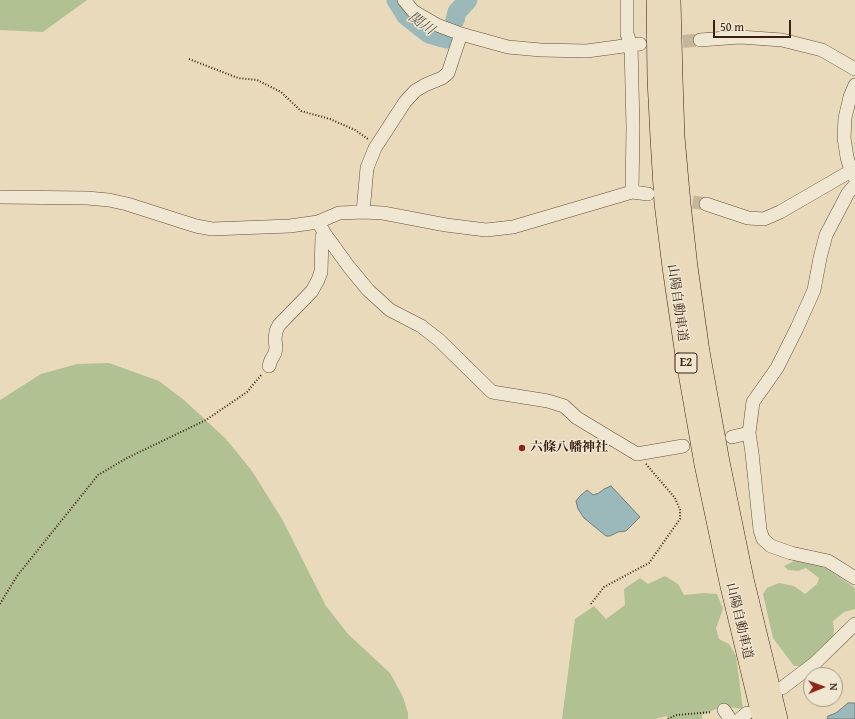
<!DOCTYPE html>
<meta charset="utf-8">
<style>
body{margin:0}
#map{position:relative;width:855px;height:719px;overflow:hidden;background:#e8dabb;font-family:"Gentium Book Plus",serif}
canvas{display:block}
.north{position:absolute;left:803px;top:667px;width:40px;height:40px;box-sizing:border-box;background:#f0e7d3;border:1px solid #a79885;border-radius:50%;rotate:89deg;font-size:11px;font-weight:700;line-height:16px;text-align:center;color:#3a210f}
.north::after{content:'';display:block;margin:auto;width:14px;height:18px;background:#8f2418;clip-path:polygon(50% 0,100% 100%,50% 72%,0 100%)}
.scale{position:absolute;left:713px;top:20px;width:78px;height:18px;box-sizing:border-box;border:2px solid #3a210f;border-top:0;padding-left:5px;font-size:12px;line-height:14px;white-space:nowrap;color:#3a210f;-webkit-text-stroke:3px #f0e7d3;paint-order:stroke}
</style>
<div id="map">
<canvas width="855" height="719"></canvas>
<div class="north">N</div>
<div class="scale">50 m</div>
</div>
<script>
const ctx = document.querySelector('canvas').getContext('2d');
ctx.lineJoin = 'round';
function fillPath(path, color) {
  ctx.fillStyle = color;
  ctx.fill(path, 'evenodd');
}
function toPath(rows) {
  const path = new Path2D();
  for (const r of rows) {
    path.moveTo(r[0], r[1]);
    for (let i = 2; i < r.length; i += 2) path.lineTo(r[i], r[i + 1]);
  }
  return path;
}
function strokePath(path, color, width, dash) {
  ctx.strokeStyle = color;
  ctx.lineWidth = width;
  ctx.lineCap = dash ? 'butt' : 'round';
  ctx.setLineDash(dash || []);
  ctx.stroke(path);
}
function drawText(font, color, halo, rows, align = 'center') {
  ctx.font = font + ' "Gentium Book Plus","Noto Serif JP",serif';
  ctx.lineWidth = 3;
  ctx.setLineDash([]);
  ctx.textBaseline = 'middle';
  ctx.strokeStyle = halo;
  ctx.fillStyle = color;
  for (const [text, x, y, turn = 0] of rows) {
    ctx.save();
    ctx.translate(x, y);
    ctx.rotate((+turn || 0) * Math.PI / 180);
    ctx.textAlign = isNaN(turn) ? turn : align;
    if (halo) ctx.strokeText(text, 0, 0);
    ctx.fillText(text, 0, 0);
    ctx.restore();
  }
}
const green = toPath([
 [0,0,87,0,43,32,0,30],
 [109,363,159,381,184,400,226,439,252,471,282,519,326,606,348,634,390,673,403,697,408,713,408,719,0,719,0,400,41,374,77,364],
 [799,559,826,568,855,588,855,609,844,612,833,621,834,630,833,637,820,651,800,666,794,666,773,638,763,594,767,588,779,583,794,586,805,594,817,584,819,578,806,568,798,571,788,570,784,566],
 [665,576,678,584,684,595,704,593,717,594,723,609,716,628,719,639,729,644,736,656,743,709,723,706,702,715,702,719,667,719,667,716,655,719,562,719,575,619,594,606,606,619,625,605,624,589,640,578,648,584]
]);
const water = toPath([
 [611,486,640,517,626,531,618,532,610,536,606,536,584,518,578,509,576,501,580,496,587,490,593,495,599,493,604,489,611,486],
 [848,703,855,703,855,719,827,719,828,716,836,713,848,703]
]);
const river = toPath([
 [396,0,406,16,429,34,447,39,450,36],
 [455,20,457,12,468,0]
]);
const minorTunnel = toPath([
 [664,43,700,40],
 [674,199,706,204]
]);
const path = toPath([
 [189,59,238,78,257,80,281,92,301,111,330,119,355,130,368,139],
 [0,604,17,576,98,475,127,458,206,420,247,392,262,374],
 [591,604,604,587,649,563,680,519,680,510,675,498,646,464],
 [668,719,676,715,712,712]
]);
const minor = toPath([
 [404,0,413,11,437,25,461,34,508,47,541,50,587,51,631,45,640,44],
 [627,0,627,34,631,45,633,127,632,192],
 [700,40,740,37,782,40,822,50,855,69],
 [855,85,850,97,845,118,844,138,847,157,851,171,855,178],
 [855,185,848,193,826,235,820,258,814,290,797,328,777,368,753,402,749,433,752,453,760,530,763,539,771,546,791,553,828,561,855,578],
 [0,197,87,198,109,200,127,204,196,226,212,229,290,226,318,222,339,213,363,212,383,213,446,225,486,230,513,227,632,192,648,194],
 [706,204,748,218,764,219,780,212,851,171],
 [363,212,367,168,375,148,405,102,415,91,425,85,442,78,448,73,461,34],
 [318,222,325,234,349,267,368,290,390,310,421,326,439,340,492,392,548,401,564,406,577,418,637,454,683,446],
 [269,366,271,360,275,353,276,348,275,339,276,331,279,325,312,291,318,280,321,272,322,237,325,234],
 [732,437,749,433],
 [782,688,815,663,855,624],
 [724,710,730,719],
 [740,719,747,713]
]);
const highway = toPath([
 [656,0,657,79,660,138,664,203,672,267,685,356,704,464,729,582,762,719],
 [671,0,673,78,675,137,681,204,688,267,700,352,720,462,744,579,778,719]
]);
const markers = [
 [522,448,4,"#8f2418"]
];
const shields = [
 [686,363,22]
];
const shieldNames = [
 ["E2",686,363]
];
const streetNames = [
 ["山陽自動車道",677,303,82],
 ["山陽自動車道",739,621,77]
];
const poiNames = [
 ["六條八幡神社",530,448]
];
const waterNames = [
 ["関川",421,24,36]
];
fillPath(green, '#b1c194');
fillPath(water, '#9bb8ba');
strokePath(water, '#747c76', 1);
strokePath(river, '#9bb8ba', 19);
strokePath(minorTunnel, '#c5b599', 13, [13, 6]);
strokePath(minor, '#664f3a', 14);
strokePath(highway, '#3a210f', 20);
strokePath(path, '#3a210f', 2, [1, 2]);
strokePath(minor, '#f0e7d3', 13);
strokePath(highway, '#e8dabb', 19);
for (const [x, y, r, color] of markers) {
  const dot = new Path2D();
  dot.arc(x, y, r, 0, 2 * Math.PI);
  ctx.fillStyle = color;
  ctx.fill(dot);
  strokePath(dot, '#f0e7d3', 1.5);
}
for (const [x, y, w] of shields) {
  const box = new Path2D();
  box.roundRect(x - w / 2, y - 10, w, 20, 3);
  ctx.fillStyle = '#f0e7d3';
  ctx.fill(box);
  strokePath(box, '#3a210f', 1);
}
drawText('bold 12px', '#3a210f', null, shieldNames);
drawText('13px', '#3a210f', '#f0e7d3', streetNames);
drawText('bold 13px', '#3a210f', '#f0e7d3', poiNames, 'left');
drawText('italic 14px', '#574e42', '#f0e7d3', waterNames);
</script>
